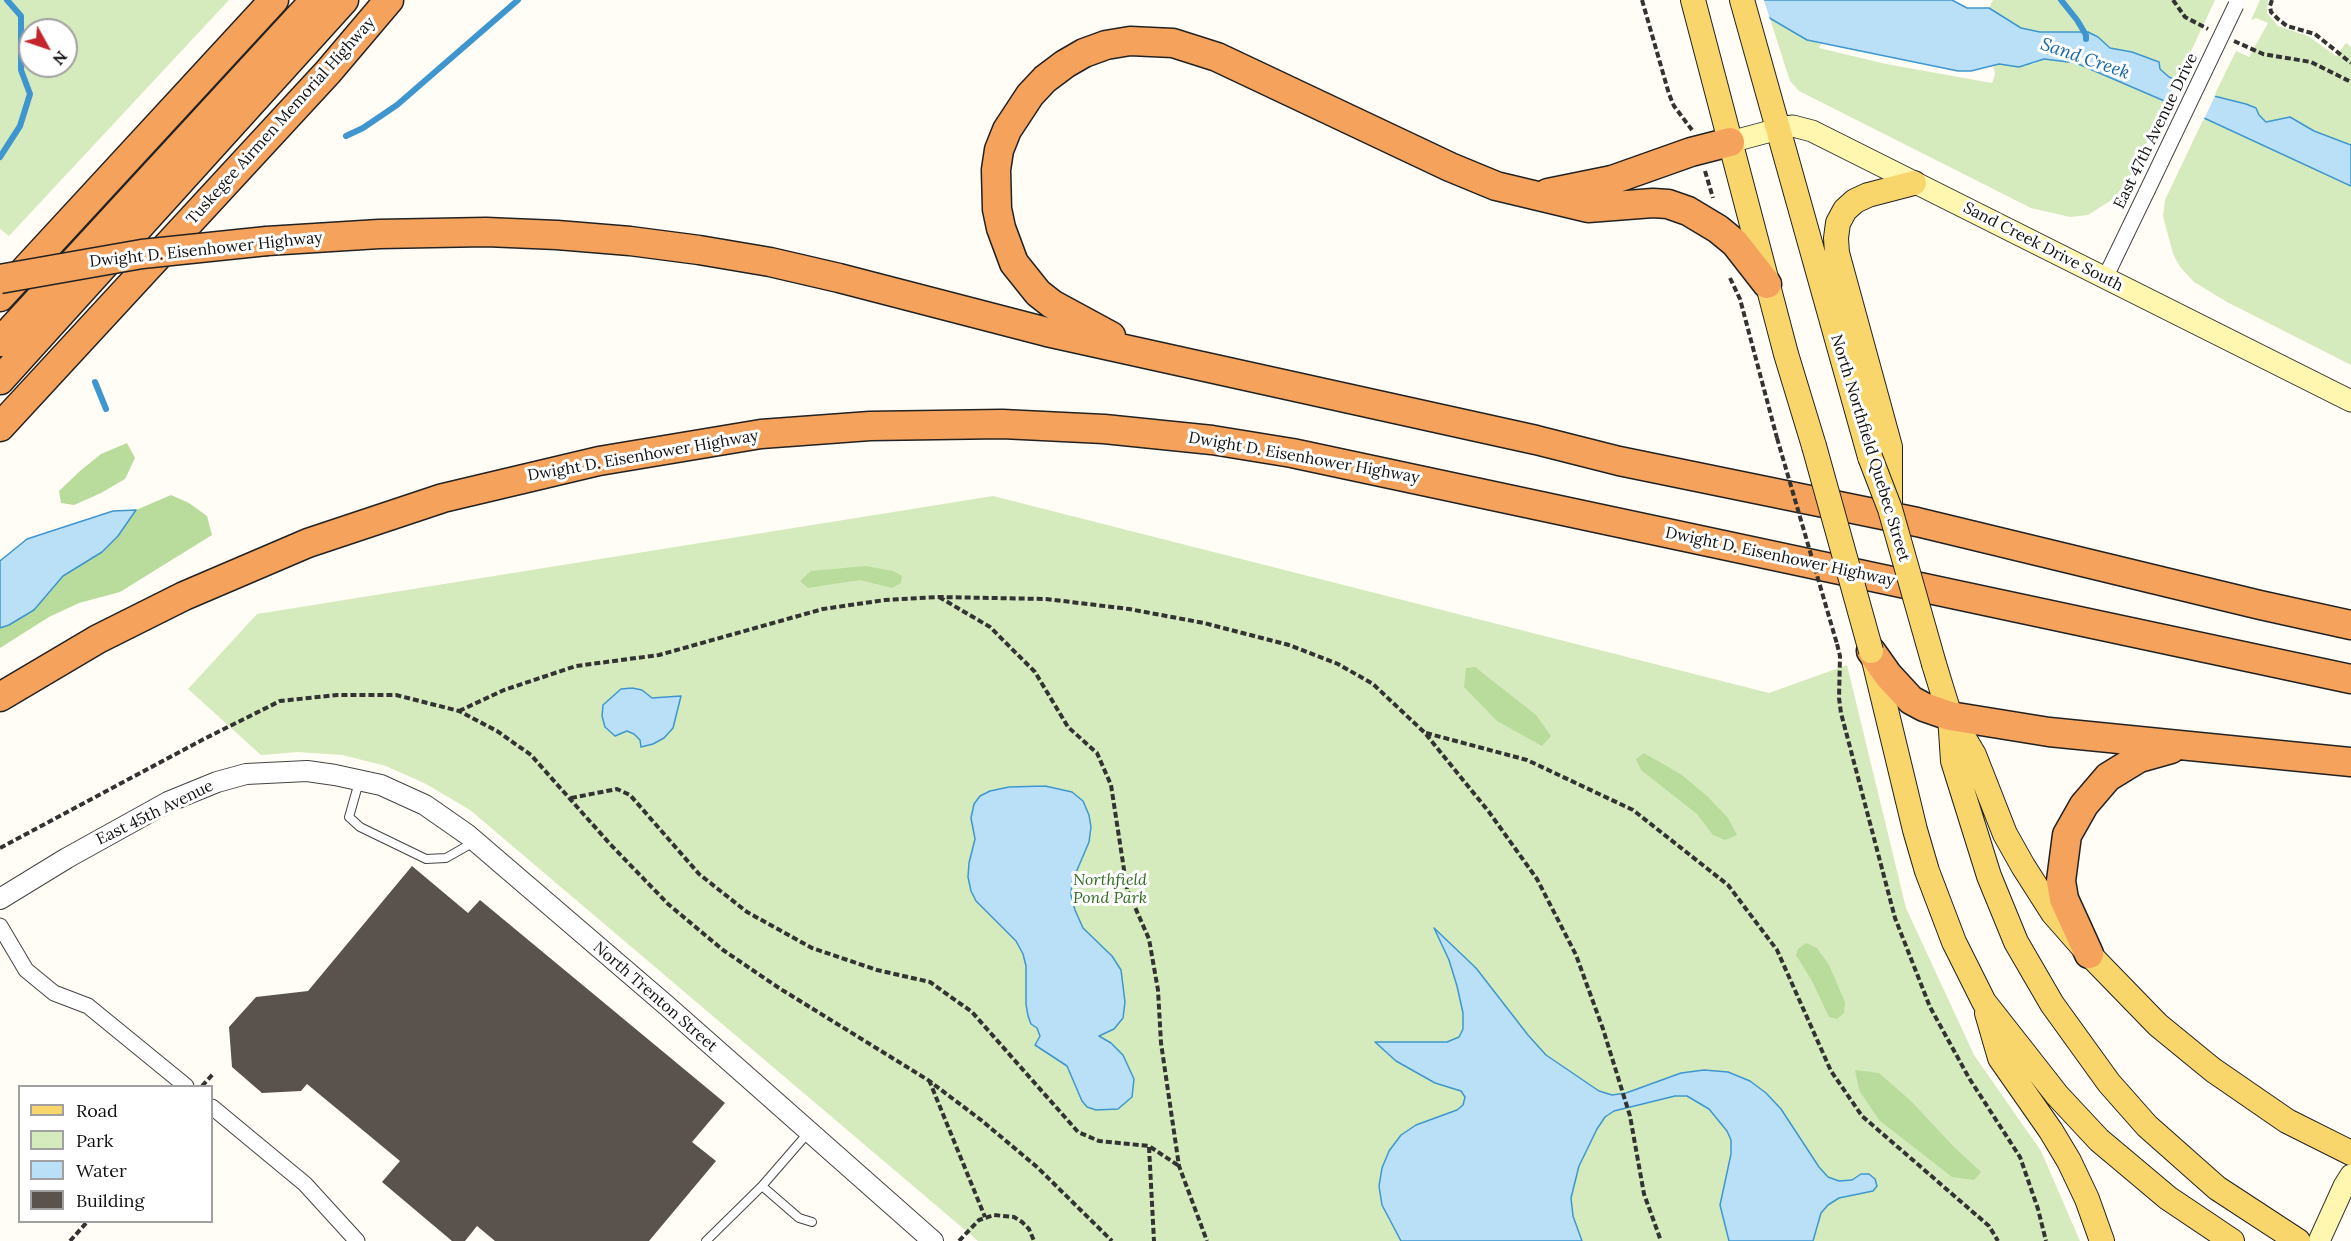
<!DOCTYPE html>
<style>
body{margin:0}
#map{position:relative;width:2351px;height:1241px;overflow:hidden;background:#fffdf5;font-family:Lora,serif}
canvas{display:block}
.legend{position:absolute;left:18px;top:1085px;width:195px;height:138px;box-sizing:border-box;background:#fff;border:2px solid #a0a0a0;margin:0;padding:8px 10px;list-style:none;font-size:18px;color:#111}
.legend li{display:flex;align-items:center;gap:12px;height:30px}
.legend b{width:30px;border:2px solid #a0a0a0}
.north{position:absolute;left:18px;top:18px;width:60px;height:60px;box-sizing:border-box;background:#fff;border:2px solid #a0a0a0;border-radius:50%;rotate:130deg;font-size:16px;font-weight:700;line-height:24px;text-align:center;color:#111}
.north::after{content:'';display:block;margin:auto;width:21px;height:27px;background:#c4262e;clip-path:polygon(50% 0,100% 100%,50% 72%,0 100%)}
</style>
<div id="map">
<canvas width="2351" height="1241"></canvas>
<ul class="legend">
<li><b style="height:8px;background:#f9d66b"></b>Road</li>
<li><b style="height:16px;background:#d5ebbd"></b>Park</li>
<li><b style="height:16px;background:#b9e0f7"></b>Water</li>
<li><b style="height:16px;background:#5a524d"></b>Building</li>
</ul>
<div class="north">N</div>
</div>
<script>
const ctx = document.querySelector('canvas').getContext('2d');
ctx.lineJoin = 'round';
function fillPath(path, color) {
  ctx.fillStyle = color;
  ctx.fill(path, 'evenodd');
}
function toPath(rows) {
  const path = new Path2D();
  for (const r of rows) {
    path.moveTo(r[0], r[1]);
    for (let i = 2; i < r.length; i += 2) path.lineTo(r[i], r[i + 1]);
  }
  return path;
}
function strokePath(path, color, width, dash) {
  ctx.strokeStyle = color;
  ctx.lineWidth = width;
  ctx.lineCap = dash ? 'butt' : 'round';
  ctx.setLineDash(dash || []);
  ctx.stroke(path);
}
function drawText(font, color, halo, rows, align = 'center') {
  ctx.font = font + ' Lora,serif';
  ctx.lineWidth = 6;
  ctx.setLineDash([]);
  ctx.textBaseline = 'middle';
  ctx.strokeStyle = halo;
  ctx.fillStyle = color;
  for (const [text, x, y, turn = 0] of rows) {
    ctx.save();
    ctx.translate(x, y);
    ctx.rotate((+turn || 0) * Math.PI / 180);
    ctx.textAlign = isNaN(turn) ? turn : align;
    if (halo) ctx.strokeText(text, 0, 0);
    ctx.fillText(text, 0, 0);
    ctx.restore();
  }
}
const green = toPath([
 [0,0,229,0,9,236,0,229],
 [30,30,66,30,66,66,30,66],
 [1993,0,2215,0,2177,81,2169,77,2160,69,2159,62,2132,52,2110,48,2098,37,2088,32,2040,32,2021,28,1989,8],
 [2260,0,2268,0,2267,13,2278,26,2308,36,2336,56,2346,43,2351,47,2351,145,2314,131,2290,118,2266,122,2259,115,2256,108,2214,96,2236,51,2249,57,2268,23,2256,18,2251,20],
 [1770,19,1807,40,1821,44,1819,48,1886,64,1992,83,1995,74,1993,65,2033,64,2044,59,2076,63,2167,101,2125,187,2110,201,2088,215,2070,217,2031,208,1799,91,1790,81],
 [2204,118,2351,186,2351,365,2227,302,2194,282,2180,267,2173,254,2163,216,2165,200],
 [993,496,1769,693,1847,665,1906,908,1974,1055,2041,1151,2080,1241,978,1241,470,810,426,784,386,766,342,755,298,752,261,755,188,689,257,614]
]);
const forest = toPath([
 [127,443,135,458,125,479,101,493,74,505,61,503,59,491,80,471,101,454],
 [171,495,189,503,207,516,212,535,120,592,79,603,49,617,0,648,0,628,9,625,34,610,63,576,102,552,118,536,136,510],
 [866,566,893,571,902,576,901,583,892,588,860,580,808,588,800,581,811,571],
 [1475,667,1536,715,1551,736,1542,746,1497,721,1464,687,1466,668],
 [1644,753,1682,775,1708,797,1728,818,1737,835,1725,840,1713,835,1697,814,1641,770,1636,759],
 [1806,943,1817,948,1829,965,1845,1002,1844,1013,1837,1019,1829,1017,1812,981,1796,955,1798,949],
 [1855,1070,1879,1073,1911,1101,1954,1147,1981,1172,1974,1180,1952,1177,1879,1120,1859,1090]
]);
const water = toPath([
 [1727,0,1952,0,1967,8,1989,8,2021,28,2040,32,2088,32,2098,37,2110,48,2132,52,2159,62,2160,69,2169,77,2214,96,2246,104,2256,108,2259,115,2266,122,2290,117,2314,131,2351,145,2351,186,2204,118,2076,63,2044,59,2019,67,1999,64,1971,71,1958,71,1807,40,1761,13,1727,0],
 [136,510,118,536,102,552,63,576,34,610,9,625,0,628,0,561,27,539,113,511,136,510],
 [632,688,642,690,652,698,681,696,673,728,664,738,653,744,641,747,640,740,634,734,627,731,615,736,605,727,602,716,603,705,621,689,632,688],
 [1045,786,1072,792,1083,801,1089,815,1091,827,1089,842,1072,882,1071,895,1075,910,1083,928,1112,956,1121,970,1125,1002,1123,1018,1114,1029,1099,1036,1111,1043,1123,1055,1134,1079,1132,1097,1118,1109,1096,1110,1087,1107,1082,1101,1067,1066,1035,1045,1040,1036,1037,1028,1031,1024,1028,1016,1026,1004,1026,966,1023,954,1016,941,976,901,971,891,968,877,969,863,975,839,971,818,974,804,980,796,990,791,1009,787,1045,786],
 [1434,928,1476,968,1528,1035,1546,1055,1599,1091,1612,1095,1626,1093,1681,1073,1704,1070,1728,1072,1750,1081,1766,1093,1781,1109,1819,1167,1828,1177,1839,1181,1852,1180,1861,1174,1869,1174,1875,1179,1877,1186,1873,1191,1839,1198,1828,1205,1821,1213,1813,1241,1729,1241,1720,1205,1731,1154,1731,1140,1727,1131,1709,1109,1687,1096,1675,1096,1614,1111,1605,1117,1597,1129,1579,1166,1571,1198,1573,1216,1582,1241,1401,1241,1382,1205,1379,1186,1382,1168,1389,1151,1401,1135,1416,1125,1457,1110,1463,1105,1465,1097,1461,1091,1435,1083,1396,1061,1375,1042,1447,1042,1459,1037,1463,1029,1463,1013,1457,986,1449,960,1434,928]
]);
const pier = toPath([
 [1724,0,1764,0,1771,23,1760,16,1726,3],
 [2178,78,2216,94,2203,121,2165,104]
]);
const stream = toPath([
 [2061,0,2077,20,2086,35,2086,39],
 [346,136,363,128,397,105,518,0],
 [0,157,20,126,30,94,21,70,21,16,7,0],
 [95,382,106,409]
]);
const building = toPath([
 [412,866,468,913,480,900,725,1103,692,1142,716,1161,649,1241,495,1241,477,1226,465,1241,452,1241,382,1182,400,1161,307,1084,301,1091,262,1093,232,1067,229,1027,256,997,308,991]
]);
const path = toPath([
 [1642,0,1669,94,1674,106,1692,130],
 [2173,0,2185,17,2208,29],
 [2272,0,2270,6,2271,12,2278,19,2287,26,2315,34,2351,63],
 [2234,41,2263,54,2311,62,2351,82],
 [1705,171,1713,198],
 [1730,278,1740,299,1777,438],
 [939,597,990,627,1035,672,1068,727,1097,753,1111,785,1127,889,1149,939,1158,990,1161,1043,1179,1166,1207,1241],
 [1837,644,1840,656,1839,698,1841,713,1895,918,1930,1007,1969,1078,2020,1157,2038,1209,2046,1241],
 [459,711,504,690,576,666,659,655,823,609,885,600,938,597,1046,599,1129,609,1204,623,1289,645,1338,664,1373,684,1425,733,1489,812,1537,879,1576,955,1603,1029,1630,1116,1644,1194,1661,1241],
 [1426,733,1527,760,1633,810,1728,885,1777,950,1831,1071,1862,1116,1989,1226,1998,1241],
 [571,798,617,789,630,795,699,874,747,912,812,948,877,970,930,982,972,1012,1078,1132,1099,1141,1149,1146,1179,1166],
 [0,848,202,740,280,701,337,695,396,695,459,711,497,731,531,755,610,844,668,904,723,950,779,988,928,1080,981,1120,1037,1167,1112,1241],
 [929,1080,985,1217],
 [202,1086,214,1073],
 [1149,1147,1154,1241],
 [70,1241,87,1222],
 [959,1241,979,1220,994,1215,1014,1217,1022,1222,1029,1229,1034,1241]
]);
const service = toPath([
 [359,782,349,817,360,827,426,859,446,858,474,842],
 [808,1133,762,1186,799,1218,812,1222],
 [706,1241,762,1186]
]);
const minor = toPath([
 [2105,278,2147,191],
 [0,926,26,970,54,993,88,1006,186,1086],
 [212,1107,305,1184,357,1241]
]);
const tertiary = toPath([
 [0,899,67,858,168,802,217,782,246,774,307,771,335,775,381,785,425,805,468,835,666,1005,933,1241]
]);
const secondary = toPath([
 [1730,142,1786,127,1793,126,1812,131,2351,401],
 [2319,1241,2344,1186,2351,1175]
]);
const primary = toPath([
 [1693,0,1786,354,1814,446],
 [1742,0,1870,457],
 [1890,507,1890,447,1837,253,1836,238,1838,223,1845,210,1855,201,1868,195,1914,183],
 [1873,656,1915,830,1927,871,1954,942,1984,1002,2057,1095,2099,1140,2168,1198,2232,1241],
 [1934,664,1950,716,1953,761,1989,876,2016,942,2052,1004,2109,1083,2147,1126,2217,1188,2298,1241],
 [1952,718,1974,755,2005,834,2023,866,2053,913,2089,954,2158,1025,2213,1070,2287,1121,2351,1153],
 [1987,1013,2000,1058,2051,1131,2069,1161,2087,1199,2102,1241]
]);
const motorway = toPath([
 [1548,193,1612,180,1691,152,1730,142],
 [267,241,379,234,486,232,557,235,630,241,699,250,770,262,839,278,1047,332,1536,440,1619,461,1917,522,2260,605,2351,625],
 [0,297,274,0],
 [1111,336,1052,304,1038,293,1014,263,1001,228,997,209,996,170,999,150,1007,130,1030,95,1045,79,1065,64,1084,53,1106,45,1130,41,1173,43,1217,57,1450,167,1496,186,1588,208,1653,203,1668,204,1688,211,1718,229,1735,243,1767,284],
 [0,342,315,0],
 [0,380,344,0],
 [0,427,328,72,389,0],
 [1871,651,1888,675,1911,700,1924,707,1950,716,2049,732,2351,762],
 [0,697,98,639,184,596,308,543,443,498,599,461,761,434,870,426,937,425,1002,424,1104,429,1212,440,1292,453,2351,679],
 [2089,954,2064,899,2061,881,2067,835,2084,805,2108,777,2139,758,2171,749]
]);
const pathBridge = toPath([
 [1777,438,1837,644]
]);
const minorBridge = toPath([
 [2147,191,2236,5]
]);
const primaryBridge = toPath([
 [1814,446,1871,651],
 [1870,457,1890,509,1934,664]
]);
const motorwayBridge = toPath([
 [0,279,142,254,267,241]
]);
const streetNames = [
 ["Tuskegee Airmen Memorial Highway",281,121,-48],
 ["East 47th Avenue Drive",2156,131,-64],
 ["Sand Creek Drive South",2043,247,27],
 ["Dwight D. Eisenhower Highway",206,250,-6],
 ["North Northfield Quebec Street",1870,448,73],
 ["Dwight D. Eisenhower Highway",643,456,-10],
 ["Dwight D. Eisenhower Highway",1304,458,10],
 ["Dwight D. Eisenhower Highway",1780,557,12],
 ["East 45th Avenue",155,813,-26],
 ["North Trenton Street",655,997,41]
];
const parkNames = [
 ["Northfield",1110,880],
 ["Pond Park",1110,898]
];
const waterNames = [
 ["Sand Creek",2085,59,19]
];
fillPath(green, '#d5ebbd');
fillPath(forest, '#b9dc9c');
fillPath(water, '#b9e0f7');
strokePath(water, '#3f96cf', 1.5);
fillPath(pier, '#fffdf5');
strokePath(stream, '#3f96cf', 6);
fillPath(building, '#5a524d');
strokePath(service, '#444', 10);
strokePath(minor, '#444', 17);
strokePath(tertiary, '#444', 22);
strokePath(secondary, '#333', 23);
strokePath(primary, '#222', 26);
strokePath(motorway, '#222', 31);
strokePath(path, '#333', 4, [6, 3]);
strokePath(service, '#fff', 8);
strokePath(minor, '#fff', 15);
strokePath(tertiary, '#fff', 20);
strokePath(secondary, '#fff6b0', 21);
strokePath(primary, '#f9d66b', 24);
strokePath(motorway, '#f5a25d', 28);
strokePath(minorBridge, '#444', 17, []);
strokePath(primaryBridge, '#222', 26, []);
strokePath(motorwayBridge, '#222', 31, []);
strokePath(pathBridge, '#333', 4, [6, 3]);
strokePath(minorBridge, '#fff', 15);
strokePath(primaryBridge, '#f9d66b', 24);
strokePath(motorwayBridge, '#f5a25d', 28);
drawText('16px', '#111', '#fff', streetNames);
drawText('italic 16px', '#2f6b1f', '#fff', parkNames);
drawText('italic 18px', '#1768a6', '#fff', waterNames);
</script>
